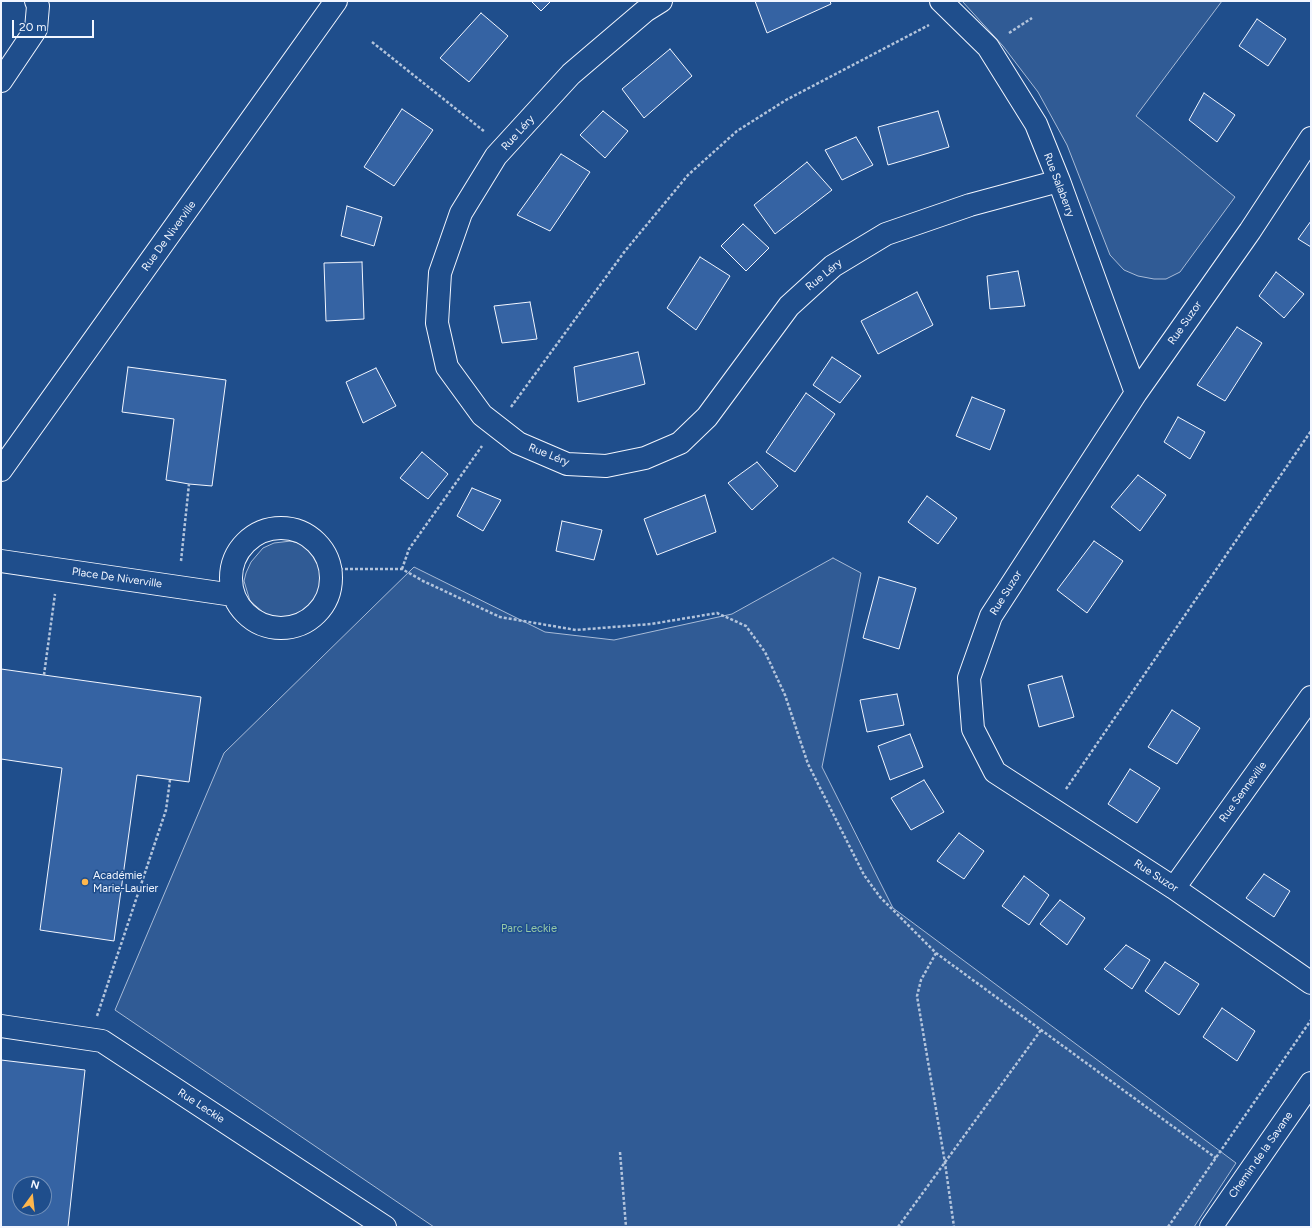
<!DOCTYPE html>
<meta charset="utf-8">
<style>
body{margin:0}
#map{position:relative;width:1312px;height:1228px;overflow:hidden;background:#1f4e8c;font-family:Figtree,sans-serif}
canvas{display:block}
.frame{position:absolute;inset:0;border:2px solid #f2f6ff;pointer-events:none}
.north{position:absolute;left:12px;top:1176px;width:40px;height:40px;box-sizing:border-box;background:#1f4e8c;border:1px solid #7391ba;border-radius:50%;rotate:15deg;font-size:11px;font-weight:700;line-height:16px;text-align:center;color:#f2f6ff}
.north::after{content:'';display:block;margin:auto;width:14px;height:18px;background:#ffb74d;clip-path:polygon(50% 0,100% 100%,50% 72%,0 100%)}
.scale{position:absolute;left:12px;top:20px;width:82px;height:18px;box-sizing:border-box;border:2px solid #f2f6ff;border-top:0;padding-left:5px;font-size:12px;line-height:14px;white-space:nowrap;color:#f2f6ff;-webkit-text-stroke:3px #1f4e8c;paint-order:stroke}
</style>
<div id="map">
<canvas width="1312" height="1228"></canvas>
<div class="frame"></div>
<div class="north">N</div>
<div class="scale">20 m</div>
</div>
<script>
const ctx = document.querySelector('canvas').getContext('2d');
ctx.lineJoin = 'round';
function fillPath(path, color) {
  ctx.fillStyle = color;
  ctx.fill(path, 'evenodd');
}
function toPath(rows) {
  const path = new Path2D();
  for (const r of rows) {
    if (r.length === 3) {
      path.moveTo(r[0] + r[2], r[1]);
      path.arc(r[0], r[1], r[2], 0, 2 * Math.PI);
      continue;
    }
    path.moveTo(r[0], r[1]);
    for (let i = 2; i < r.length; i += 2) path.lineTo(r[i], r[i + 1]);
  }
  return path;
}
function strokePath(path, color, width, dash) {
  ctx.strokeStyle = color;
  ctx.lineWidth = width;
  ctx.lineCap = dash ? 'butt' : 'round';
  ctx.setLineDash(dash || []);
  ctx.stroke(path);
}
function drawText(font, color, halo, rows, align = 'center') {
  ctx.font = font + ' Figtree,sans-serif';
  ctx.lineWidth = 3;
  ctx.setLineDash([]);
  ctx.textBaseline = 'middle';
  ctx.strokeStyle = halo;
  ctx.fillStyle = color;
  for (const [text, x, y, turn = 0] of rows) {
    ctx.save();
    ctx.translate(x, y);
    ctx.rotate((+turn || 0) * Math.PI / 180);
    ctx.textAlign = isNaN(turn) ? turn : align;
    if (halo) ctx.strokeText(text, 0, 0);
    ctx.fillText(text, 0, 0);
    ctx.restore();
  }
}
const built = toPath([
 [962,1,1222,1,1136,116,1235,197,1180,272,1166,279,1154,279,1138,276,1124,270,1110,255,1067,145,1038,92,1003,46,962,1],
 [291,541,301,544,317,556,328,581,319,604,309,614,285,620,270,618,250,601,244,581,246,573,251,562,263,548,274,543,291,541],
 [833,558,861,573,822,767,893,908,1236,1163,1194,1227,434,1227,115,1010,224,753,414,567,545,632,614,640,732,614,833,558]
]);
const building = toPath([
 [531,1,551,1,541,11,531,1],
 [755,1,830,1,831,4,767,33,755,1],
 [481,13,508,36,469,82,440,58,481,13],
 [1257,19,1286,39,1268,66,1239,46,1257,19],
 [670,49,692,76,644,118,622,89,670,49],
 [1204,93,1235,115,1217,142,1189,120,1204,93],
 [402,109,433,130,394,186,364,167,402,109],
 [603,111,628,131,605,158,580,135,603,111],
 [938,111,949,147,888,165,878,127,938,111],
 [856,137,873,165,842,180,825,150,856,137],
 [561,154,590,172,550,231,517,215,561,154],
 [807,162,832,190,775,234,754,205,807,162],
 [347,206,382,217,374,246,341,236,347,206],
 [1311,221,1311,247,1298,239,1311,221],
 [743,224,769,248,746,271,721,246,743,224],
 [700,257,730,276,696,330,667,308,700,257],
 [362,262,364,319,326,321,324,263,362,262],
 [1018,271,1025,306,990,309,987,276,1018,271],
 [1276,272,1304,294,1284,318,1259,296,1276,272],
 [917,292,933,325,878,354,861,321,917,292],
 [530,302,537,339,502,343,494,306,530,302],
 [1237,327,1262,343,1225,401,1197,385,1237,327],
 [638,352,645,384,578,402,574,367,638,352],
 [832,357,861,376,840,403,813,385,832,357],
 [128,367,226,380,212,486,189,484,166,480,174,419,122,412,128,367],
 [376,368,396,406,363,423,346,382,376,368],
 [806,393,835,414,795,472,766,452,806,393],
 [972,397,1005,410,990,450,956,436,972,397],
 [1178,417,1205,432,1190,459,1164,442,1178,417],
 [422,452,448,474,428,499,400,478,422,452],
 [757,462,778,486,752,510,728,483,757,462],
 [1138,475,1166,495,1140,531,1111,507,1138,475],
 [472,488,501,500,483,531,457,516,472,488],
 [705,495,716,532,657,555,644,519,705,495],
 [927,496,957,518,938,544,908,522,927,496],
 [562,521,602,530,594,560,556,551,562,521],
 [1094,541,1123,561,1087,613,1057,590,1094,541],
 [879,577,916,588,899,649,863,638,879,577],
 [1,669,201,697,189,782,137,775,114,941,40,930,62,768,1,759,1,669],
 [1062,676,1074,717,1039,727,1028,685,1062,676],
 [897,694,904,725,867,732,860,700,897,694],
 [1172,710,1200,728,1177,764,1148,747,1172,710],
 [910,734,923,767,890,780,878,746,910,734],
 [1130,769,1160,788,1137,823,1108,804,1130,769],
 [924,780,944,812,911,830,891,798,924,780],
 [959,833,984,851,964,879,937,861,959,833],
 [1264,874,1290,891,1274,917,1246,898,1264,874],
 [1024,876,1049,895,1029,925,1002,906,1024,876],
 [1060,900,1085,918,1067,945,1040,924,1060,900],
 [1126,945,1150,960,1132,989,1104,969,1126,945],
 [1165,962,1199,984,1179,1015,1145,991,1165,962],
 [1222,1008,1255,1031,1237,1061,1203,1037,1222,1008],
 [1,1060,85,1070,68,1227,1,1227,1,1060],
 [20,1184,44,1184,44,1208,20,1208,20,1184]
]);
const path = toPath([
 [1009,33,1032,18],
 [372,42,485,132],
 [511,407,625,251,688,175,737,131,786,100,929,25],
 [181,561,189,484],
 [330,569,402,569,423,581,500,617,576,630,651,624,717,613,746,626,765,652,785,695,808,764,864,875,880,897,936,953,1216,1158],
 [402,569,409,549,482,446],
 [44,675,55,594],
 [1066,789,1311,431],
 [936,953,921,980,917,996,945,1163,954,1227],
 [97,1016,166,810,170,780],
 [620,1152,626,1227],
 [898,1227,1041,1030],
 [1168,1227,1311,1020]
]);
const minor = toPath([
 [661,1,645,11,571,74,496,156,461,213,440,273,437,323,447,367,482,415,518,443,567,464,606,466,645,458,680,443,707,417,789,306,833,266,886,234,970,205,1059,181],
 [941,1,988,47,1036,124,1059,181,1136,393],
 [1,81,36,29,38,6,36,1],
 [1311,138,1250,231,1136,393,991,616,969,678,973,729,995,772,1174,888,1311,983],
 [1,470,336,1],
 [281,578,50],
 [1,561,233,595],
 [1174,888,1311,697],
 [1,1026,102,1041,385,1227]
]);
const tertiary = toPath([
 [1211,1227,1311,1083]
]);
const markers = [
 [85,882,4,"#ffb74d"]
];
const streetNames = [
 ["Rue Léry",518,133,-48],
 ["Rue Salaberry",1059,185,69],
 ["Rue De Niverville",169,236,-54],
 ["Rue Léry",824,275,-39],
 ["Rue Suzor",1185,323,-55],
 ["Rue Léry",549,455,22],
 ["Place De Niverville",117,578,8],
 ["Rue Suzor",1006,593,-58],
 ["Rue Senneville",1243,792,-54],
 ["Rue Suzor",1156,876,33],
 ["Rue Leckie",201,1106,33],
 ["Chemin de la Savane",1261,1155,-55]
];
const poiNames = [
 ["Académie",93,876],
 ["Marie-Laurier",93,889]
];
const parkNames = [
 ["Parc Leckie",529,929]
];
fillPath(built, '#305b95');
strokePath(built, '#a8bbd7', 1);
fillPath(building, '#3563a3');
strokePath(building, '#f2f6ff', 1);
strokePath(minor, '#f2f6ff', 24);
strokePath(tertiary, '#f2f6ff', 24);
strokePath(path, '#b3c4dc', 2.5, [3, 2]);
strokePath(minor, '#1f4e8c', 22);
strokePath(tertiary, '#1f4e8c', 22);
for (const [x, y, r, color] of markers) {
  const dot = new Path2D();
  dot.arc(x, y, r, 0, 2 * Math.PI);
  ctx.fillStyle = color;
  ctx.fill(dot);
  strokePath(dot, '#1f4e8c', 1.5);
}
drawText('11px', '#f2f6ff', '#1f4e8c', streetNames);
drawText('11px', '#f2f6ff', '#1f4e8c', poiNames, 'left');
drawText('11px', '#97c8a6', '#1f4e8c', parkNames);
</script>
